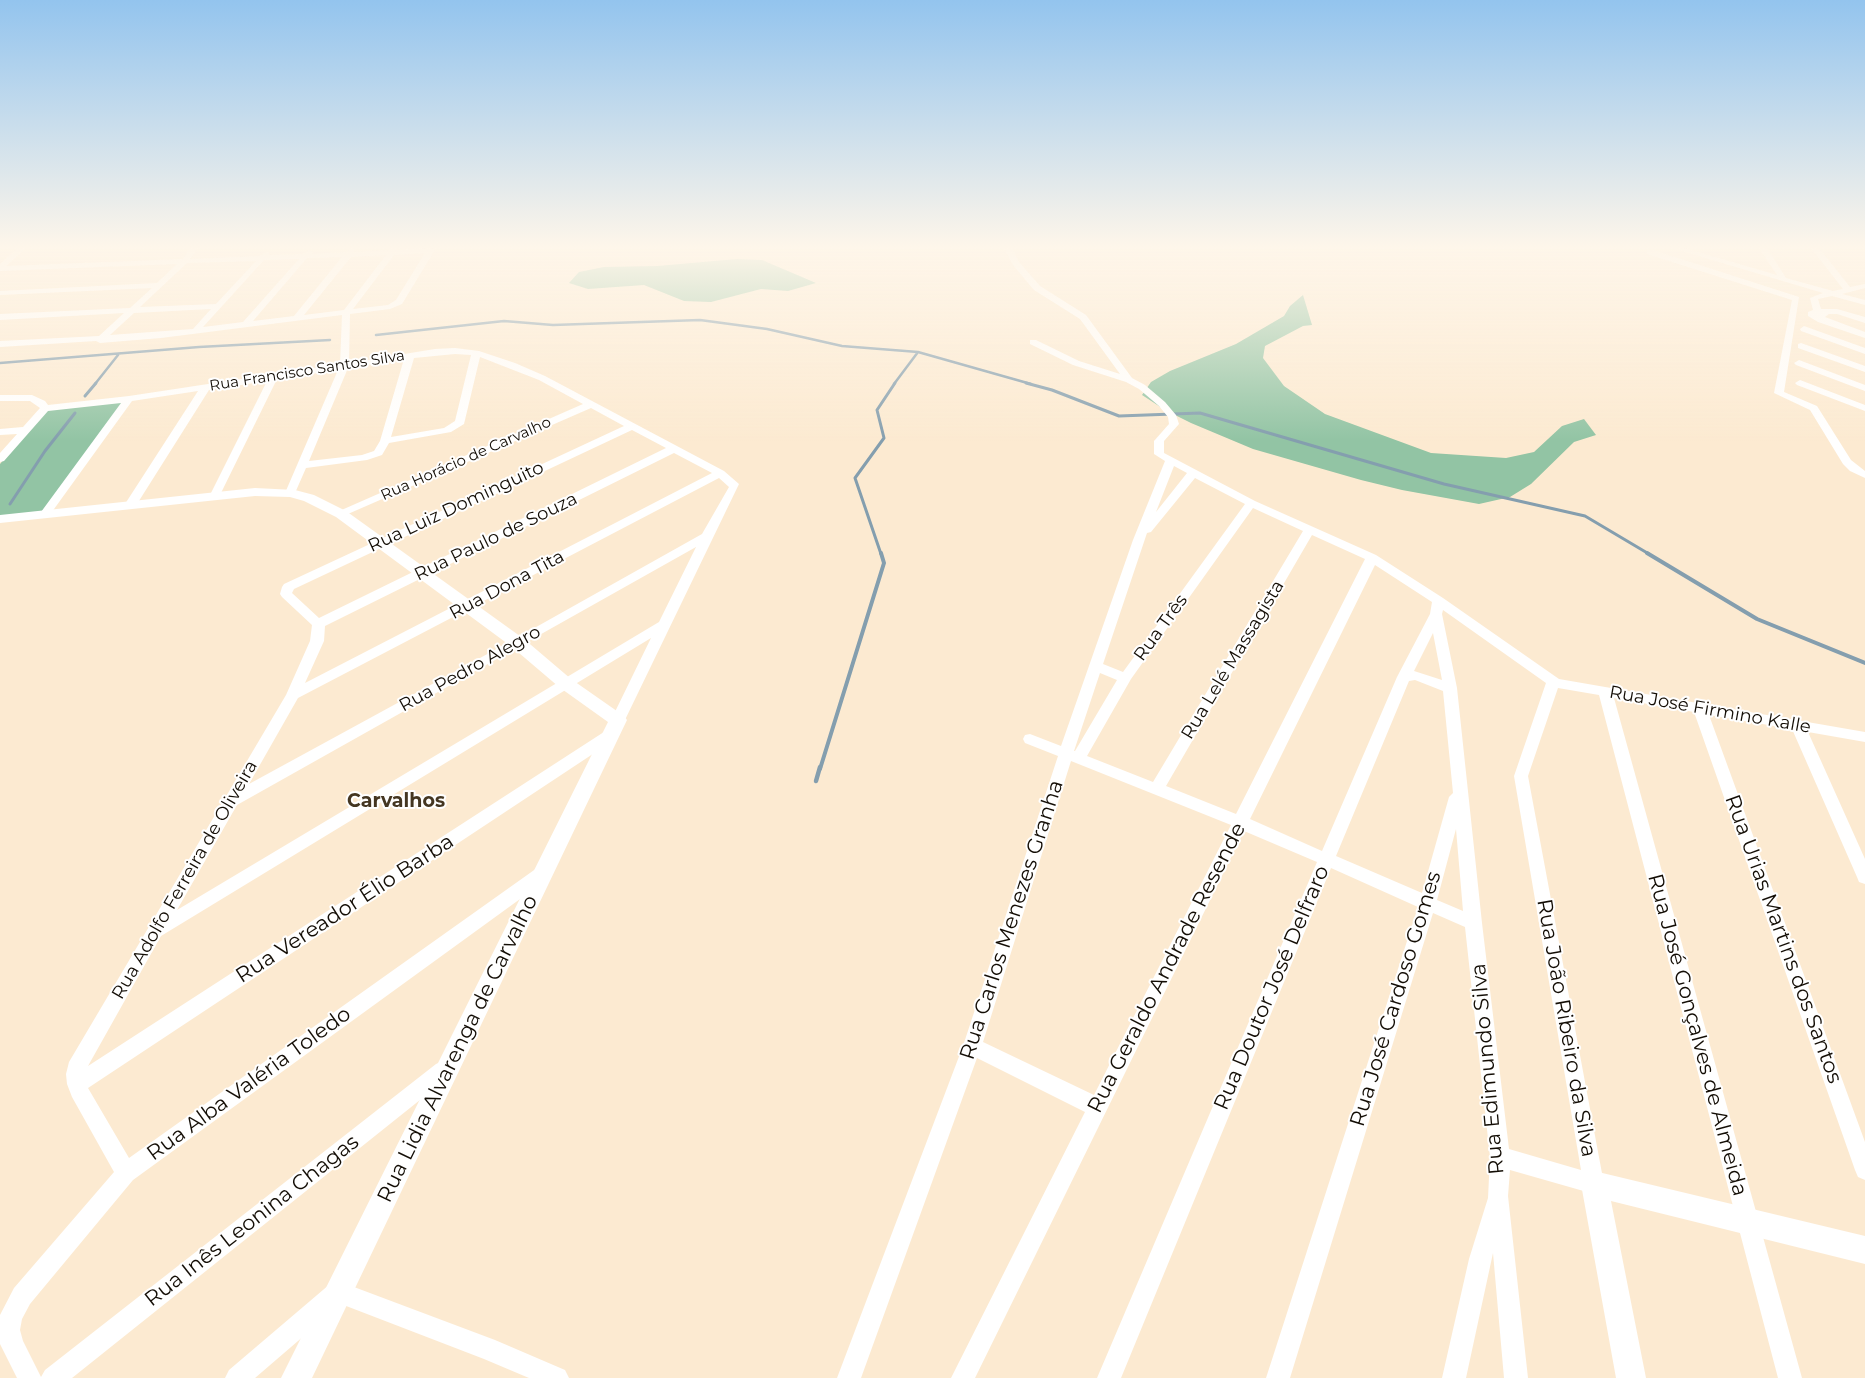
<!DOCTYPE html>
<meta charset="utf-8">
<style>
body{margin:0}
canvas{display:block;background:#fcead1}
</style>
<canvas width="1865" height="1378"></canvas>
<script>
const ctx = document.querySelector('canvas').getContext('2d');
ctx.lineJoin = 'round';
function fillPath(path, color) {
  ctx.fillStyle = color;
  ctx.fill(path, 'evenodd');
}
function toPath(rows) {
  const path = new Path2D();
  for (const r of rows) {
    path.moveTo(r[0], r[1]);
    for (let i = 2; i < r.length; i += 2) path.lineTo(r[i], r[i + 1]);
  }
  return path;
}
function strokePath(path, color, width, dash) {
  ctx.strokeStyle = color;
  ctx.lineWidth = width;
  ctx.lineCap = dash ? 'butt' : 'round';
  ctx.setLineDash(dash || []);
  ctx.stroke(path);
}
function drawText(font, color, halo, rows, align = 'center') {
  ctx.font = font + ' Montserrat,sans-serif';
  ctx.lineWidth = 4;
  ctx.setLineDash([]);
  ctx.textBaseline = 'middle';
  ctx.strokeStyle = halo;
  ctx.fillStyle = color;
  for (const [text, x, y, turn = 0] of rows) {
    ctx.save();
    ctx.translate(x, y);
    ctx.rotate((+turn || 0) * Math.PI / 180);
    ctx.textAlign = isNaN(turn) ? turn : align;
    if (halo) ctx.strokeText(text, 0, 0);
    ctx.fillText(text, 0, 0);
    ctx.restore();
  }
}
const forest = toPath([
 [737,259,762,260,816,283,788,291,761,289,711,302,684,301,644,285,588,289,569,283,579,272,604,267,657,266],
 [1303,295,1312,325,1303,326,1265,346,1263,358,1284,386,1325,414,1431,453,1506,458,1534,452,1562,426,1584,419,1596,435,1574,442,1531,484,1510,497,1479,504,1402,490,1361,480,1253,449,1191,423,1165,410,1142,395,1151,382,1170,371,1236,344,1284,316,1290,306],
 [125,401,42,512,0,517,0,464,48,409]
]);
const streamFar3 = toPath([
 [376,335,504,321,553,325,700,320,767,329,842,346,918,352,1031,384],
 [0,363,199,347,330,340],
 [95,384,118,355],
 [894,384,918,352]
]);
const streamFar2 = toPath([
 [1026,383,1052,390,1119,416,1200,413,1444,484,1585,516,1649,554],
 [85,396,96,383],
 [10,504,45,451,75,413],
 [881,554,855,478,884,438,877,410,895,383]
]);
const streamFar1 = toPath([
 [1647,553,1757,619,1865,663],
 [820,769,884,563,881,553]
]);
const stream = toPath([
 [816,781,820,767]
]);
const minor = toPath([
 [18,248,26,248,6,266,183,259,190,248,198,248,190,259,260,256,266,252,269,252,269,255,303,254,309,250,313,252,312,254,346,252,351,248,355,248,354,252,389,250,391,248,397,248,397,250,436,248,402,304,390,309,350,314,349,363,435,349,455,348,479,351,515,363,545,376,724,471,739,484,623,724,613,724,611,720,651,638,161,936,88,1066,607,730,612,729,617,730,619,734,617,738,88,1088,129,1158,537,868,543,866,549,868,551,873,549,878,133,1180,30,1304,22,1319,20,1330,23,1341,41,1377,45,1370,436,1064,443,1061,450,1064,453,1070,450,1076,72,1378,17,1378,0,1344,0,1315,14,1288,114,1172,72,1097,67,1084,66,1074,69,1062,286,695,310,641,312,625,282,597,280,594,282,587,284,584,624,426,591,408,341,517,335,514,337,512,583,404,539,380,480,357,464,424,451,432,389,443,382,455,367,460,306,468,295,493,290,496,285,493,338,370,277,379,220,495,215,498,210,495,267,381,209,390,137,504,131,507,125,504,198,391,132,401,49,516,41,516,39,514,41,512,121,403,48,411,4,461,0,462,0,453,17,434,0,435,0,429,23,427,40,408,30,401,0,401,0,395,32,395,45,401,48,405,129,396,340,364,342,315,161,338,100,343,96,341,0,347,0,341,99,336,124,313,0,320,0,314,130,308,152,288,0,295,0,291,157,283,177,264,0,271,0,264,18,248],
 [425,253,396,300,388,305,353,309,394,255,425,253],
 [386,255,344,310,304,315,351,257,386,255],
 [342,257,294,316,253,321,307,258,342,257],
 [299,259,243,322,203,327,264,260,299,259],
 [256,261,216,304,140,307,187,263,256,261],
 [211,309,193,329,110,335,134,313,211,309],
 [455,354,471,355,455,421,444,428,391,437,414,358,455,354],
 [404,359,380,441,374,451,362,455,309,461,348,368,404,359],
 [632,430,666,448,319,618,292,593,294,589,632,430],
 [674,453,712,473,305,683,324,641,325,626,674,453],
 [719,478,729,487,702,534,513,640,249,784,298,698,719,478],
 [696,547,659,622,177,910,237,805,696,547],
 [1004,248,1012,248,1019,262,1040,286,1086,315,1132,378,1145,385,1165,402,1176,415,1179,424,1164,441,1164,453,1255,501,1376,555,1443,598,1559,679,1865,732,1865,742,1808,732,1865,859,1865,884,1859,882,1857,877,1792,729,1709,715,1865,1142,1865,1180,1858,1177,1855,1170,1694,712,1614,698,1802,1378,1778,1378,1599,695,1558,688,1528,776,1604,1184,1601,1191,1594,1194,1510,1170,1508,1196,1528,1378,1504,1378,1493,1253,1466,1378,1442,1378,1469,1259,1488,1198,1490,1157,1465,927,1433,913,1290,1378,1266,1378,1418,907,1331,868,1121,1378,1097,1378,1317,862,1244,831,975,1378,951,1378,1085,1112,977,1058,861,1378,837,1378,963,1046,1058,756,1025,743,1023,739,1025,735,1030,734,1061,746,1133,540,1165,461,1154,454,1154,441,1169,424,1168,417,1159,406,1139,389,1126,382,1073,365,1030,344,1030,340,1036,340,1079,361,1120,374,1080,319,1034,290,1013,265,1004,248],
 [1174,466,1187,473,1156,512,1174,466],
 [1195,478,1245,504,1123,672,1103,664,1147,533,1151,532,1195,478],
 [1253,508,1303,531,1153,782,1087,756,1131,679,1253,508],
 [1312,535,1365,559,1236,814,1166,786,1312,535],
 [1375,565,1432,602,1430,614,1397,677,1322,851,1250,819,1375,565],
 [1443,610,1546,683,1514,776,1581,1170,1509,1149,1482,923,1457,688,1442,614,1443,610],
 [1433,633,1442,680,1414,671,1433,633],
 [1100,673,1117,680,1075,751,1074,751,1100,673],
 [1415,680,1443,691,1453,793,1449,797,1422,893,1336,856,1409,681,1415,680],
 [1071,761,1231,825,1094,1095,983,1042,1071,761],
 [1456,829,1463,911,1437,900,1456,829],
 [1672,248,1684,248,1777,275,1759,248,1767,248,1786,278,1833,291,1843,289,1811,248,1819,248,1850,287,1865,284,1865,288,1842,294,1865,300,1865,305,1832,296,1818,299,1821,309,1837,309,1865,317,1865,323,1837,314,1829,314,1825,317,1817,314,1865,332,1865,338,1818,322,1808,316,1808,312,1813,310,1810,298,1823,293,1672,248],
 [1647,250,1653,250,1799,297,1784,392,1817,406,1851,460,1865,471,1865,478,1850,471,1843,464,1810,410,1774,393,1792,300,1647,254,1647,250],
 [1804,326,1865,348,1865,354,1801,331,1800,329,1804,326],
 [1801,343,1865,366,1865,372,1798,348,1798,344,1801,343],
 [1799,360,1865,385,1865,391,1796,365,1794,363,1799,360],
 [1800,380,1865,405,1865,411,1797,385,1795,383,1800,380],
 [338,1281,495,1340,565,1370,569,1378,529,1378,484,1359,341,1304,255,1378,225,1378,229,1370,330,1284,338,1281]
]);
const tertiary = toPath([
 [255,488,295,490,314,495,346,511,524,639,571,679,624,716,627,720,312,1378,281,1378,608,722,559,687,512,647,336,517,304,501,290,497,255,496,0,523,0,515,255,488],
 [1594,1171,1865,1236,1865,1264,1611,1201,1646,1378,1616,1378,1581,1184,1585,1175,1594,1171]
]);
const farStreetnames = [
 ["Rua Francisco Santos Silva",307,371,-9],
 ["Rua Horácio de Carvalho",466,459,-24]
];
const streetNames = [
 ["Rua Luiz Dominguito",456,507,-25],
 ["Rua Paulo de Souza",496,537,-26],
 ["Rua Dona Tita",507,585,-28],
 ["Rua Três",1161,628,-54],
 ["Rua Lelé Massagista",1233,660,-59],
 ["Rua Pedro Alegro",470,669,-29],
 ["Rua José Firmino Kalle",1710,710,10],
 ["Rua Adolfo Ferreira de Oliveira",185,880,-60]
];
const neighbourhoodNames = [
 ["Carvalhos",396,801]
];
const nearStreetnames = [
 ["Rua Vereador Élio Barba",345,909,-33],
 ["Rua Carlos Menezes Granha",1012,920,-72],
 ["Rua Urias Martins dos Santos",1783,939,70],
 ["Rua Geraldo Andrade Resende",1167,968,-63],
 ["Rua Doutor José Delfraro",1272,988,-67],
 ["Rua José Cardoso Gomes",1396,999,-73],
 ["Rua João Ribeiro da Silva",1566,1028,80],
 ["Rua José Gonçalves de Almeida",1697,1035,75],
 ["Rua Lidia Alvarenga de Carvalho",458,1049,-64],
 ["Rua Edimundo Silva",1488,1069,-95],
 ["Rua Alba Valéria Toledo",249,1084,-36],
 ["Rua Inês Leonina Chagas",252,1221,-38]
];
fillPath(forest, '#92c4a4');
strokePath(streamFar3, '#849eae', 2.5);
strokePath(streamFar2, '#849eae', 3);
strokePath(streamFar1, '#849eae', 4);
strokePath(stream, '#849eae', 4.5);
fillPath(minor, '#fff');
fillPath(tertiary, '#fff');
const sky = ctx.createLinearGradient(0, 0, 0, 441);
sky.addColorStop(0, '#93c4ee');
sky.addColorStop(0.56, '#fef6ea');
sky.addColorStop(1, '#fef6ea00');
ctx.fillStyle = sky;
ctx.fillRect(0, 0, 1865, 441);
drawText('15px', '#130d05', '#fff', farStreetnames);
drawText('18px', '#130d05', '#fff', streetNames);
drawText('bold 19px', '#443621', '#fff', neighbourhoodNames);
drawText('21px', '#130d05', '#fff', nearStreetnames);
</script>
